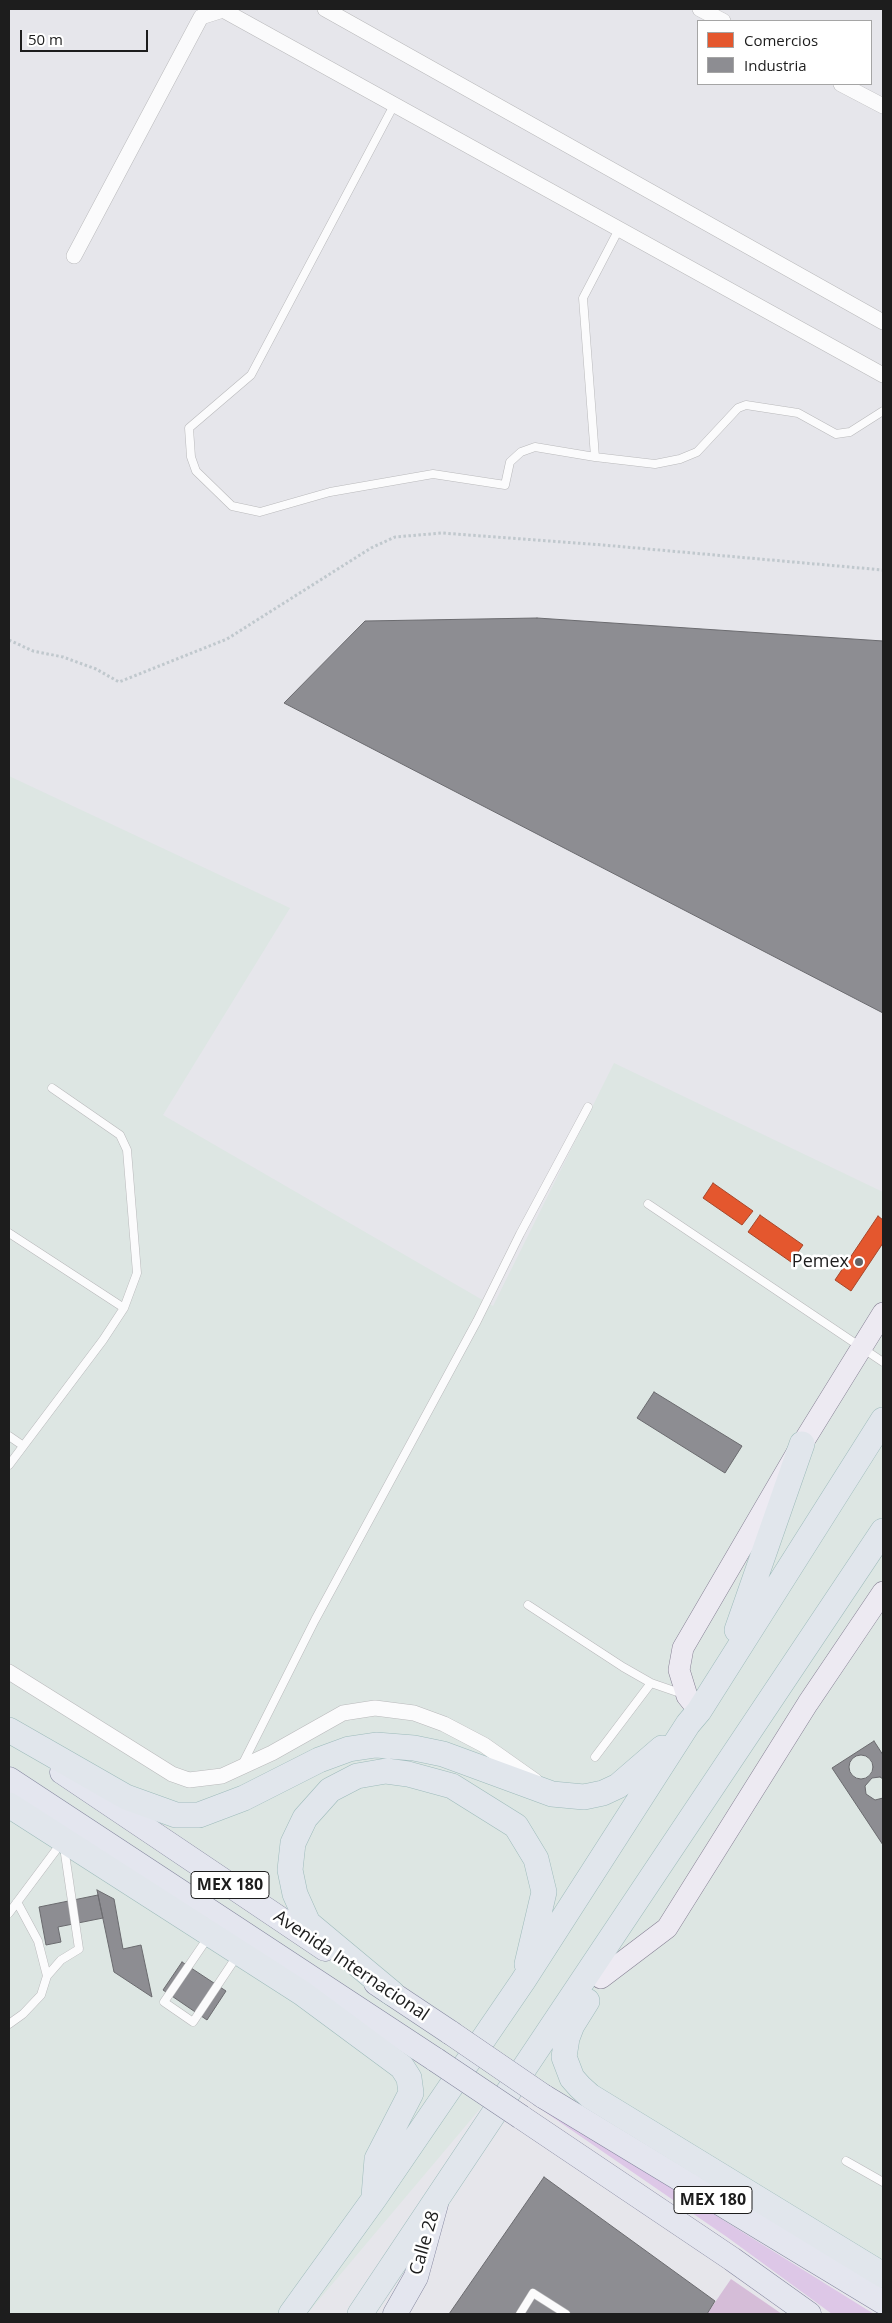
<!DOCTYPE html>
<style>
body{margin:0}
#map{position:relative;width:892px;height:2323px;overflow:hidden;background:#e6e6eb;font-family:"Open Sans",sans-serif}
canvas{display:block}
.frame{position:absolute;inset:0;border:10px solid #1d1d1d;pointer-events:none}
.legend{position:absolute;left:697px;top:20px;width:175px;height:65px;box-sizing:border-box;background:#fff;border:1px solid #a5a5a5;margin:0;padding:6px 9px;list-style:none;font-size:15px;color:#1d1d1d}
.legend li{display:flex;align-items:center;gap:10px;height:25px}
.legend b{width:25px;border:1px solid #a5a5a5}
.scale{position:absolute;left:20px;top:30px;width:128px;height:22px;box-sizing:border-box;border:2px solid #1d1d1d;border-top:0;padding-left:6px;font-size:15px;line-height:18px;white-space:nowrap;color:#1d1d1d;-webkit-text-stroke:4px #fff;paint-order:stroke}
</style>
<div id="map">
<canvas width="892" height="2323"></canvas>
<div class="frame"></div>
<ul class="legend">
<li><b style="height:14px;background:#e4572e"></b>Comercios</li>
<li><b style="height:14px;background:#8d8d92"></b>Industria</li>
</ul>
<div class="scale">50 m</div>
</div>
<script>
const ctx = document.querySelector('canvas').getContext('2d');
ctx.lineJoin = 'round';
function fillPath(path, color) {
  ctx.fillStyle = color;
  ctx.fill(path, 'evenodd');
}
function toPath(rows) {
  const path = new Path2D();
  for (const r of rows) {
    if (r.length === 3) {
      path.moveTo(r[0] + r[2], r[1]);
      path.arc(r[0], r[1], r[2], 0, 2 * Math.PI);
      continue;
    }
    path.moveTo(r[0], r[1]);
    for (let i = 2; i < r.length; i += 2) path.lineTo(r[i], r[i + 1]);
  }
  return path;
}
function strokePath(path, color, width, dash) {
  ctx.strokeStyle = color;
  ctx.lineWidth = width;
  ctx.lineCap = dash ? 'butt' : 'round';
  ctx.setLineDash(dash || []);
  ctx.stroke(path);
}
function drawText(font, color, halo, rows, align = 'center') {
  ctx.font = font + ' "Open Sans",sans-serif';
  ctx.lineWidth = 5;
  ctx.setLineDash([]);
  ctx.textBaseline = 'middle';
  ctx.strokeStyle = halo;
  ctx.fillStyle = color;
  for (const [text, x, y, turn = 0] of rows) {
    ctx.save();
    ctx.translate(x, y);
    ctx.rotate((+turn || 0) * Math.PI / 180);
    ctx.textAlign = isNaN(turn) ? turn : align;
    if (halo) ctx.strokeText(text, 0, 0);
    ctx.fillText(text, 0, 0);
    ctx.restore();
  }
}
const industrial = toPath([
 [9,776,290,908,163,1115,493,1306,614,1063,883,1192,883,2303,512,2071,307,2314,9,2314]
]);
const grass = toPath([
 [535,2099,609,2149,874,2314,832,2314,727,2237,532,2103]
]);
const forest = toPath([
 [731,2279,782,2314,707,2314]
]);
const shops = toPath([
 [713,1183,753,1211,742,1225,703,1198,713,1183],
 [760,1215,803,1245,791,1262,748,1232,760,1215],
 [878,1216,883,1220,883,1243,851,1291,835,1280,878,1216]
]);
const industry = toPath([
 [537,618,883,641,883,1013,284,703,365,621,537,618],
 [654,1392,742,1446,725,1473,637,1418,654,1392],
 [874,1741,883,1755,883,1845,832,1768,874,1741],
 [861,1767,12],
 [880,1777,883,1779,883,1798,875,1800,866,1794,865,1786,872,1778,880,1777],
 [97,1890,114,1899,123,1949,141,1945,152,1997,114,1972,97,1890],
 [98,1895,103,1918,58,1927,61,1942,46,1945,39,1907,98,1895],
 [182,1962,226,1991,207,2020,163,1990,182,1962],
 [544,2177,715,2301,707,2314,449,2314,544,2177]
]);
const path = toPath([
 [9,640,33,651,63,657,96,669,119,682,227,639,371,548,395,537,442,533,603,545,883,570]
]);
const service = toPath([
 [394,105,251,375,189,428,191,457,196,471,232,506,260,512,330,492,433,474,505,485,510,462,521,452,535,447,595,457,583,298,619,229],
 [595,457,655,464,680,459,697,452,738,408,746,405,798,413,836,434,850,432,883,411],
 [648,1204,883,1362],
 [9,1233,124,1308],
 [9,1436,22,1445],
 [9,1465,103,1340,124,1308,137,1273,127,1150,120,1135,52,1088],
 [528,1605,623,1667,651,1683,683,1694],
 [595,1757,651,1683],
 [242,1765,315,1620,477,1321,520,1234,588,1107],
 [9,1913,62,1842],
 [209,1936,164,2002,193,2022,237,1956],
 [47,1976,61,1960,79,1949,64,1847],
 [9,2024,23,2014,41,1995,47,1976,38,1941,17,1902],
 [846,2161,883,2182],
 [520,2314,533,2293,566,2314]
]);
const minor = toPath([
 [325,9,883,322],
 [700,9,723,21],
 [841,84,883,106],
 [74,256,201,17,223,10,883,375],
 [9,1672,172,1774,189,1780,222,1776,272,1753,343,1713,375,1708,414,1713,444,1724,484,1745,535,1781]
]);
const secondary = toPath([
 [699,1711,687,1696,679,1670,683,1648,802,1444,883,1313],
 [601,1978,667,1928,808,1703,883,1592]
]);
const primary = toPath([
 [62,1772,325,1949],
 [9,1779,436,2060],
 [376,1983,451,2033],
 [543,2096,883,2302],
 [521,2117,732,2259,809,2314],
 [395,2314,416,2277,436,2204]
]);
const trunk = toPath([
 [737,1630,802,1444],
 [9,1730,126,1797,176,1815,199,1815,244,1798,319,1760,349,1749,376,1745,414,1748,443,1754,552,1794,584,1797,603,1793,618,1786,662,1748],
 [9,1805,302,1993,402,2067,409,2078,411,2093,377,2159,374,2196],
 [392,1993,308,1923,295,1894,290,1870,293,1843,305,1818,330,1790,357,1776,386,1771,408,1774,452,1786,516,1826,536,1859,544,1892,527,1964],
 [587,2001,572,2025,567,2038,564,2057,572,2078,580,2087,590,2096,883,2275],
 [291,2314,374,2199,523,1981,688,1724,699,1711,883,1420],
 [360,2314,883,1531]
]);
const primaryBridge = toPath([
 [451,2033,543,2096],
 [436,2060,521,2117]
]);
const markers = [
 [859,1262,5,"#636365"]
];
const shields = [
 [230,1885,78],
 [713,2200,78]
];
const shieldNames = [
 ["MEX 180",230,1885],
 ["MEX 180",713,2200]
];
const poiNames = [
 ["Pemex",849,1262]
];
const streetNames = [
 ["Avenida Internacional",351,1966,34],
 ["Calle 28",425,2243,-74]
];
fillPath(industrial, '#dde6e3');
fillPath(grass, '#ddc7e7');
fillPath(forest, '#d5bdd8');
fillPath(shops, '#e4572e');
strokePath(shops, '#a84629', 1);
fillPath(industry, '#8d8d92');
strokePath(industry, '#6b6b6f', 1);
strokePath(service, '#b9b9bb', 9);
strokePath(minor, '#b9b9bb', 16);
strokePath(secondary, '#868094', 22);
strokePath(primary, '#85879f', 25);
strokePath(trunk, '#9ebbbb', 26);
strokePath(path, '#c0c8cd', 3, [2.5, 2.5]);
strokePath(service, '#fbfbfc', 8);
strokePath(minor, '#fbfbfc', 15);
strokePath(secondary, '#edeaf2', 21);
strokePath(primary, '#e4e6ef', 24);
strokePath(trunk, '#e1e6ec', 25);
strokePath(primaryBridge, '#85879f', 25, []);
strokePath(primaryBridge, '#e4e6ef', 24);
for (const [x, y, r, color] of markers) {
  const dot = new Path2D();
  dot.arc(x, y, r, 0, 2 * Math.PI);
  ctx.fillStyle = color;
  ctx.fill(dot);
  strokePath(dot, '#fff', 2);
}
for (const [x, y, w] of shields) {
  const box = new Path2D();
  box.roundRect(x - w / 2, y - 13.5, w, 27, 4);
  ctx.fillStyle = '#fff';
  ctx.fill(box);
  strokePath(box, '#1d1d1d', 1);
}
drawText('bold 16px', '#1d1d1d', null, shieldNames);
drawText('18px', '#1d1d1d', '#fff', poiNames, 'right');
drawText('18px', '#1d1d1d', '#fff', streetNames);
</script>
